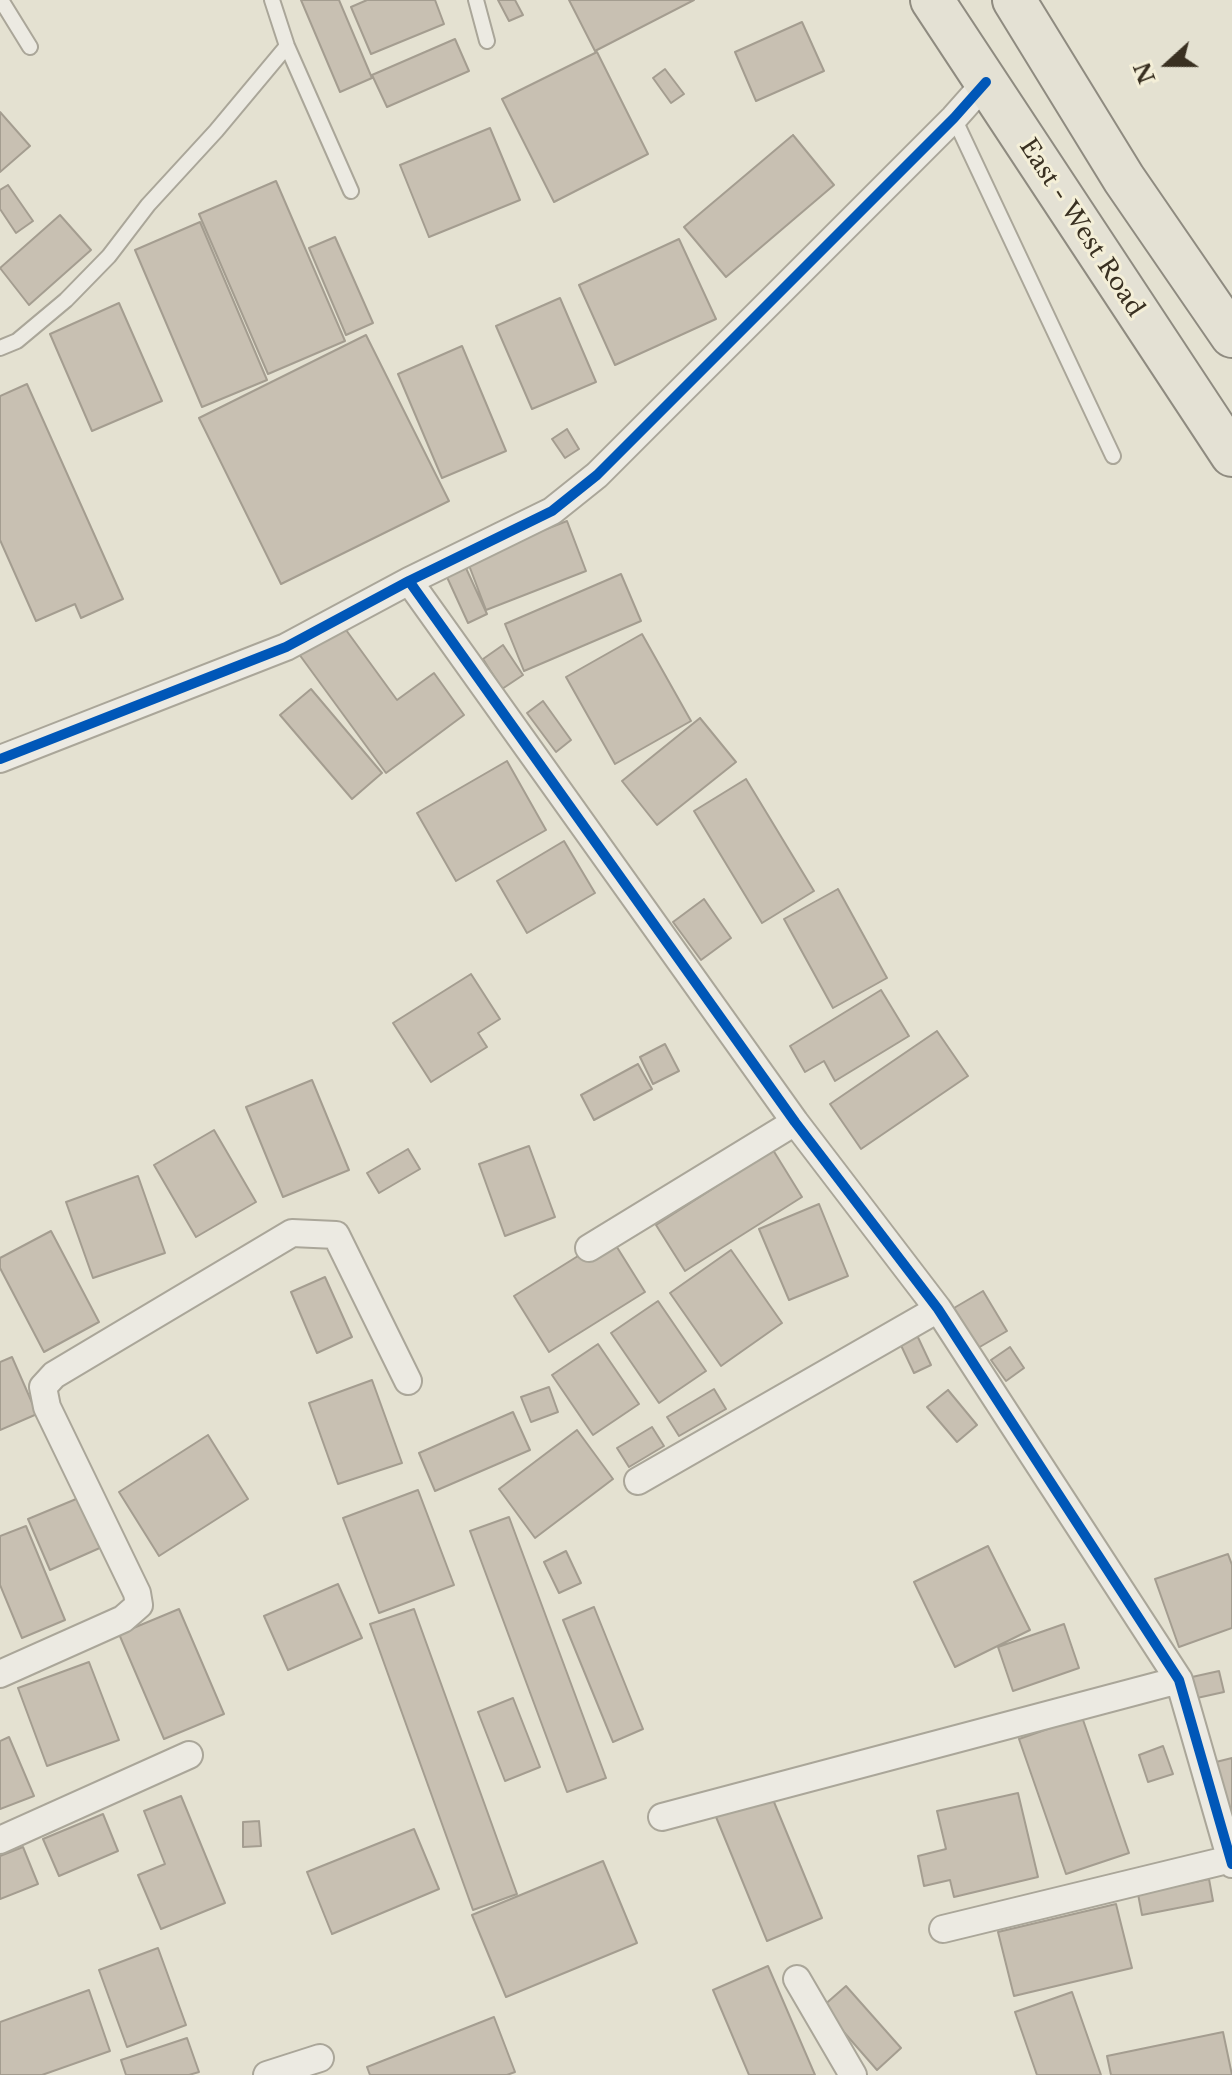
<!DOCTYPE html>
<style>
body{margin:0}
#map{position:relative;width:1232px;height:2075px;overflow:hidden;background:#e4e1d1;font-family:"Libre Baskerville",serif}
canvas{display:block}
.north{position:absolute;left:1128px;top:24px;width:80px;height:80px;-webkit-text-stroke:6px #f4efd8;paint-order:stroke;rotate:249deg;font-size:22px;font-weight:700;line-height:32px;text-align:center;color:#393021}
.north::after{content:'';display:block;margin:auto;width:28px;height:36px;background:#393021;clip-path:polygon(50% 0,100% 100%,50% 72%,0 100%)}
</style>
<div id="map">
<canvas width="1232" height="2075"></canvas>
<div class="north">N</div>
</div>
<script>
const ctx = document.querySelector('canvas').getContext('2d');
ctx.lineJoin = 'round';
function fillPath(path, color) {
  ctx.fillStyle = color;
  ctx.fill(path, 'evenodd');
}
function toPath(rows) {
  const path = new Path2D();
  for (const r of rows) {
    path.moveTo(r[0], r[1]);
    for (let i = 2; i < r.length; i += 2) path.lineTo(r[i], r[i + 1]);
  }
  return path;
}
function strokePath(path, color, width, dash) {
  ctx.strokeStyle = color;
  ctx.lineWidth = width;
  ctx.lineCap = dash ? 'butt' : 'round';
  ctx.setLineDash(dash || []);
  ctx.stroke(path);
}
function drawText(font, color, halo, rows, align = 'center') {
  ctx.font = font + ' "Libre Baskerville",serif';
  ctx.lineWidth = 6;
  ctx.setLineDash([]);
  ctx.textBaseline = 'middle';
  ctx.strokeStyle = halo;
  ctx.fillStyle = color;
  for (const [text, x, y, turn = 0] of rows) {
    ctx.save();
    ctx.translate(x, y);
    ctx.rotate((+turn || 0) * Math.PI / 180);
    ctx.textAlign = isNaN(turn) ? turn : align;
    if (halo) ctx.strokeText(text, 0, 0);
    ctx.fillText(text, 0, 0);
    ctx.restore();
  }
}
const building = toPath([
 [301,0,339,0,372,78,340,92,301,0],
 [367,0,435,0,444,24,371,54,351,7,367,0],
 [498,0,515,0,523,15,509,21,498,0],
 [569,0,694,0,595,51,569,0],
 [802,22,824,71,756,101,735,52,802,22],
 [455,39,469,71,387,107,372,75,455,39],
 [597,52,648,154,554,202,502,99,597,52],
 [665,69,684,94,671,103,653,78,665,69],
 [0,112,30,146,0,172,0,112],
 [490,128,520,200,429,237,400,165,490,128],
 [793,135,834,185,726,277,684,227,793,135],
 [276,181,345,341,268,374,199,214,276,181],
 [8,185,33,221,16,233,0,209,0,190,8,185],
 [60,215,91,250,29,305,0,268,60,215],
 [200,222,267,380,202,407,135,250,200,222],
 [335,237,373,323,346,335,309,248,335,237],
 [679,239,716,319,615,365,579,285,679,239],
 [560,298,596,382,532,409,496,326,560,298],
 [119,303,162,401,92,431,50,334,119,303],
 [366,335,449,501,281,584,199,418,366,335],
 [462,346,506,451,442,478,398,374,462,346],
 [27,384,123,599,81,618,75,604,36,621,0,540,0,396,27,384],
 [567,429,579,449,565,458,552,439,567,429],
 [567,521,586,571,486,610,467,560,567,521],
 [465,566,487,614,468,623,446,575,465,566],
 [621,574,641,621,524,671,505,624,621,574],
 [338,619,397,700,434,673,464,715,386,773,296,650,338,619],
 [642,634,691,721,615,764,566,677,642,634],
 [503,645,523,675,502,689,483,659,503,645],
 [311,689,382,773,352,799,280,715,311,689],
 [543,701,571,740,556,752,527,713,543,701],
 [700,718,736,762,657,825,622,781,700,718],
 [507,761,546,830,456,881,417,813,507,761],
 [746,779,814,891,762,923,694,811,746,779],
 [564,841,595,893,527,933,497,881,564,841],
 [838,889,887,978,833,1008,784,919,838,889],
 [704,899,731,938,701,960,673,922,704,899],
 [471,974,500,1019,478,1033,487,1047,431,1082,393,1023,471,974],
 [881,990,909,1036,835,1081,824,1061,805,1072,790,1046,881,990],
 [937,1031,968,1076,861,1149,830,1104,937,1031],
 [665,1044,679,1071,653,1084,640,1057,665,1044],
 [638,1064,652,1089,594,1120,581,1095,638,1064],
 [312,1080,349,1170,283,1197,246,1107,312,1080],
 [214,1130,256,1202,196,1237,154,1165,214,1130],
 [529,1146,555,1217,505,1236,479,1164,529,1146],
 [408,1149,420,1169,379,1193,367,1173,408,1149],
 [773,1150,802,1197,685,1271,656,1225,773,1150],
 [138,1176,165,1253,93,1278,66,1202,138,1176],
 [819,1204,848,1276,789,1300,759,1229,819,1204],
 [51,1231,99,1322,44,1352,0,1268,0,1258,51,1231],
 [610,1236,645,1292,549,1352,514,1296,610,1236],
 [731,1250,782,1323,721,1366,670,1293,731,1250],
 [325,1277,352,1337,317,1353,291,1292,325,1277],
 [983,1291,1007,1331,978,1348,954,1308,983,1291],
 [658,1301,706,1371,659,1403,611,1333,658,1301],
 [915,1331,931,1365,914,1373,898,1339,915,1331],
 [598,1344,639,1404,593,1435,552,1375,598,1344],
 [1010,1347,1024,1368,1006,1381,991,1360,1010,1347],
 [12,1357,37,1414,0,1430,0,1362,12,1357],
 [372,1380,402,1463,338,1484,309,1403,372,1380],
 [549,1387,558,1412,531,1422,521,1397,549,1387],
 [714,1389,726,1409,679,1436,667,1417,714,1389],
 [948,1390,977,1425,957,1442,927,1407,948,1390],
 [513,1412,530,1450,435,1491,419,1453,513,1412],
 [652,1427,664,1446,629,1467,617,1448,652,1427],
 [577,1430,613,1479,535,1538,499,1489,577,1430],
 [208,1435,248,1499,159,1556,119,1492,208,1435],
 [418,1490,454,1585,379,1613,343,1518,418,1490],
 [81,1497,102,1547,50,1570,28,1519,81,1497],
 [509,1517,606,1778,567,1792,470,1531,509,1517],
 [26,1526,65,1620,22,1638,0,1585,0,1536,26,1526],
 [988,1546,1030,1630,955,1667,914,1582,988,1546],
 [566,1551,581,1583,559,1593,544,1562,566,1551],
 [1228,1554,1232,1565,1232,1628,1179,1647,1155,1579,1228,1554],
 [338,1584,362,1638,288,1670,264,1616,338,1584],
 [594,1607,643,1729,613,1742,563,1620,594,1607],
 [179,1609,224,1714,164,1739,119,1634,179,1609],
 [414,1609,517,1894,473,1910,370,1624,414,1609],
 [1064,1624,1079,1668,1013,1691,998,1647,1064,1624],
 [89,1662,119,1740,47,1766,18,1688,89,1662],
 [1219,1671,1224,1692,1188,1700,1183,1679,1219,1671],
 [513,1698,540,1767,505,1781,478,1712,513,1698],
 [1082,1717,1129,1853,1066,1874,1019,1739,1082,1717],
 [9,1737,34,1796,0,1809,0,1741,9,1737],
 [1163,1746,1173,1774,1148,1782,1139,1755,1163,1746],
 [1232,1758,1232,1812,1225,1814,1212,1763,1232,1758],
 [769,1790,822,1918,767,1941,714,1812,769,1790],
 [1018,1793,1038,1877,954,1897,950,1880,924,1886,918,1856,946,1849,937,1811,1018,1793],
 [181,1796,225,1903,161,1929,138,1875,165,1864,144,1811,181,1796],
 [103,1814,118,1851,59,1876,43,1839,103,1814],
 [259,1821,261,1846,243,1847,243,1822,259,1821],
 [414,1829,439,1889,332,1934,307,1872,414,1829],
 [23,1847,38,1884,0,1899,0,1856,23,1847],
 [603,1861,637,1943,506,1997,472,1915,603,1861],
 [1209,1879,1213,1901,1142,1915,1138,1894,1209,1879],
 [1116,1904,1132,1968,1014,1996,998,1932,1116,1904],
 [158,1948,186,2025,127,2047,99,1970,158,1948],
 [768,1966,815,2075,749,2075,713,1990,768,1966],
 [846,1986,901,2048,877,2070,822,2007,846,1986],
 [89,1990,110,2051,42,2075,0,2075,0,2022,89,1990],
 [1072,1992,1101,2075,1037,2075,1015,2012,1072,1992],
 [494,2017,515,2072,507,2075,370,2075,367,2067,494,2017],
 [1223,2032,1232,2075,1111,2075,1107,2056,1223,2032],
 [187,2038,199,2072,189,2075,126,2075,121,2060,187,2038]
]);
const lane = toPath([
 [1,0,30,47],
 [272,0,287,46,351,191],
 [476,0,487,41],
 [954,118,1113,456],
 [0,348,17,341,66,300,109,256,148,205,216,131,287,46]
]);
const street = toPath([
 [409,581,795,1122,938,1309,1179,1680,1232,1864],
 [0,759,286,647,409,581,552,511,597,475,954,118,986,82],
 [589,1248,795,1122],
 [638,1481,938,1309],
 [0,1674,123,1619,139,1605,137,1593,47,1407,43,1387,54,1375,292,1233,336,1235,408,1381],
 [662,1817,1179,1680],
 [0,1840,189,1755],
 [943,1929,1231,1859],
 [797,1979,853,2075],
 [267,2075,320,2058]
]);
const primary = toPath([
 [932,0,1232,455],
 [1014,0,1124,179,1232,336]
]);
const cycleway = toPath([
 [409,581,795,1122,938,1309,1179,1680,1232,1864],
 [0,759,286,647,409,581,552,511,597,475,954,118,986,82]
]);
const streetNames = [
 ["East - West Road",1081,228,57]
];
fillPath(building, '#c8c0b2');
strokePath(building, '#a49d90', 2);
strokePath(lane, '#aaa699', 18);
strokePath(street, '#aaa699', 30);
strokePath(primary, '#8f8b80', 46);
strokePath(lane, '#eceae2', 14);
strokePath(street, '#eceae2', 26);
strokePath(primary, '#e4e1d4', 42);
strokePath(cycleway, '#0057b8', 10);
drawText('24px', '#393021', '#f4efd8', streetNames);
</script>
